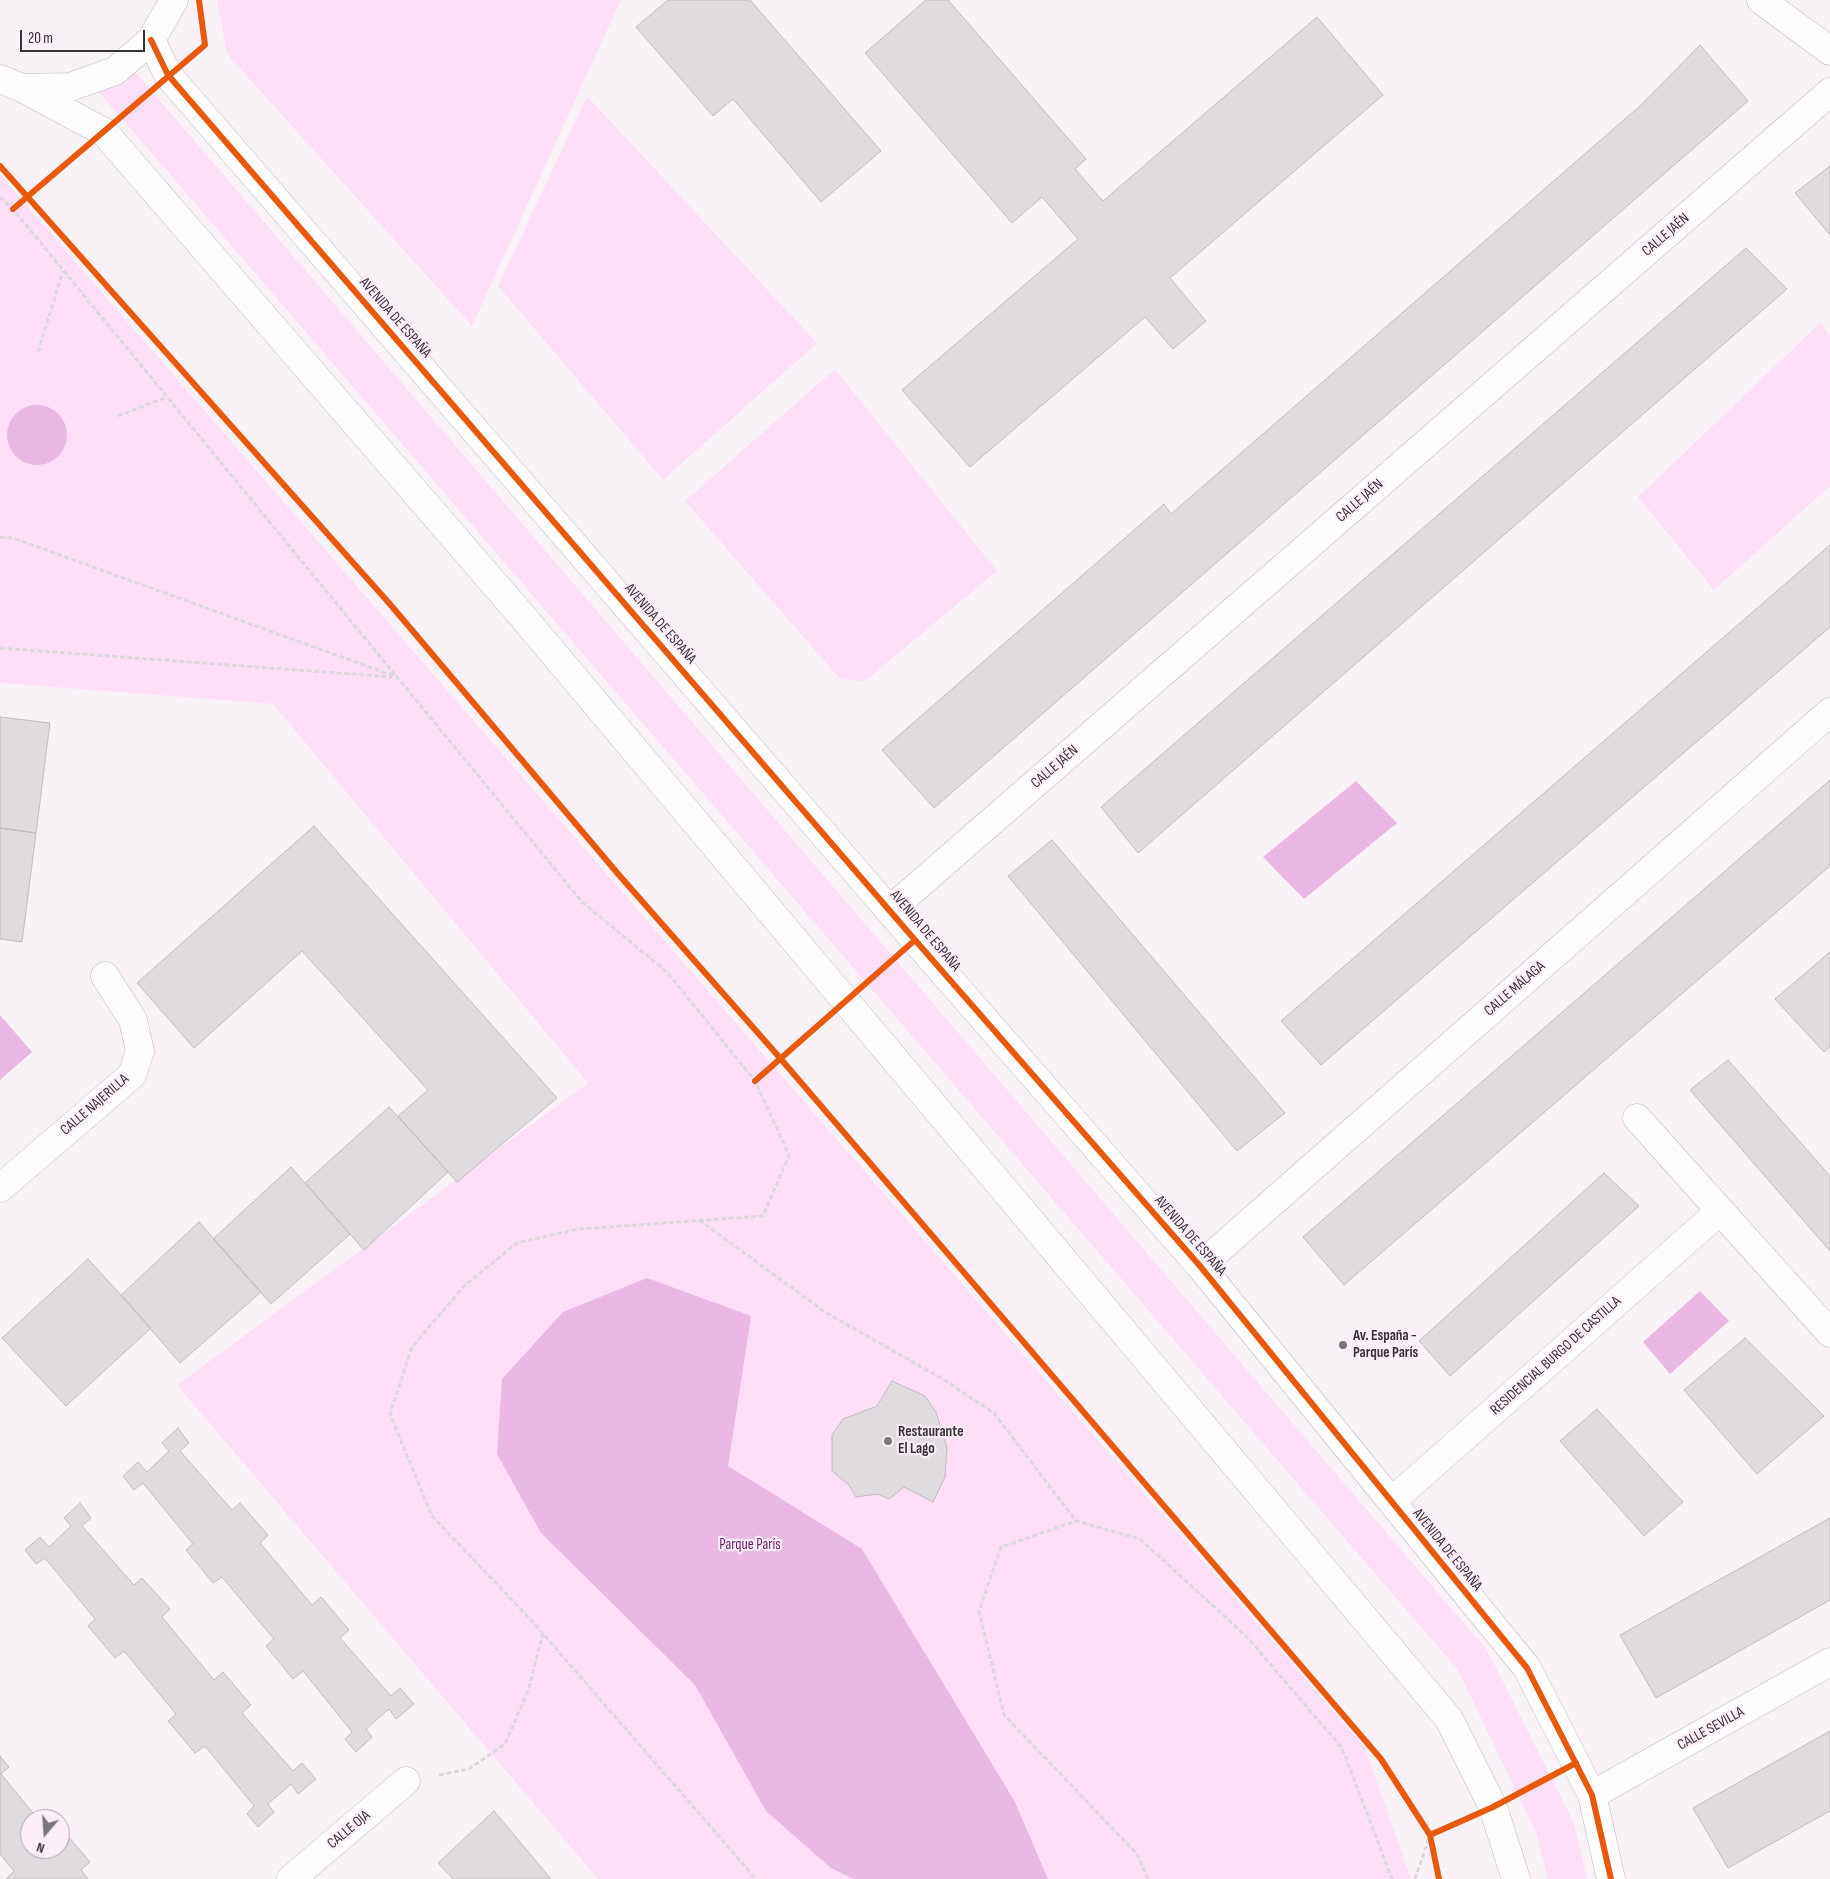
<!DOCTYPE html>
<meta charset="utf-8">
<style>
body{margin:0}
#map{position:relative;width:1830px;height:1879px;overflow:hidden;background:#f8f2f7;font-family:"Sofia Sans Condensed",sans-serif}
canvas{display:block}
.north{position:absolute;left:20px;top:1809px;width:50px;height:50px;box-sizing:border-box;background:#fceef9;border:1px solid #aea3ab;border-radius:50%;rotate:198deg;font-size:14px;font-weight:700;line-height:20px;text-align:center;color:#383337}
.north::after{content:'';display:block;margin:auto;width:18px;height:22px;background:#7b767a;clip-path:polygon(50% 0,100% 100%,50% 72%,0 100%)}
.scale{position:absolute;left:20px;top:30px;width:125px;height:22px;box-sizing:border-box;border:2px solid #383337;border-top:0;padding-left:6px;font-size:15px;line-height:18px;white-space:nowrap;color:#383337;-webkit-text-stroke:4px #fceef9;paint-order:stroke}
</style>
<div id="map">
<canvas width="1830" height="1879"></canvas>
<div class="north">N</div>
<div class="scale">20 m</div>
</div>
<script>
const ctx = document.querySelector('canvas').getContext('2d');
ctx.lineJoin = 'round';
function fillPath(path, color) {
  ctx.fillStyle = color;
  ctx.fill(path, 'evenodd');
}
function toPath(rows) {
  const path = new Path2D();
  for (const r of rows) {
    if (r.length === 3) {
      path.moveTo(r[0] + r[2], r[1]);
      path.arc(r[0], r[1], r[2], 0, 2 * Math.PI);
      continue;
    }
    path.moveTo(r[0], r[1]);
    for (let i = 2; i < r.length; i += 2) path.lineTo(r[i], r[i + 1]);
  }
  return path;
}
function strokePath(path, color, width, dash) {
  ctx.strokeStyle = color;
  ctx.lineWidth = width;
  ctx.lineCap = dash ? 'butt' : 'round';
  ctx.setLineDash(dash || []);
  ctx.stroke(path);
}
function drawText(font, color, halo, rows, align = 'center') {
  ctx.font = font + ' "Sofia Sans Condensed",sans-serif';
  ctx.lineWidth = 4.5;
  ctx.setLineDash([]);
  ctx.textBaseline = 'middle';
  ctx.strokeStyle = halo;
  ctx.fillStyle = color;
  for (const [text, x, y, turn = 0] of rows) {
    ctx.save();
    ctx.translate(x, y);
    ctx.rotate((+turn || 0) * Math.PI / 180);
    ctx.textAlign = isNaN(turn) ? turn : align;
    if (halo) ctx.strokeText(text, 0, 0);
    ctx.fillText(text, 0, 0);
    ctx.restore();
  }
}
const green = toPath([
 [217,0,621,0,472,326,227,54],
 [132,68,1487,1650,1574,1823,1587,1879,1548,1879,1537,1835,1458,1670,99,92],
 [587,96,817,343,663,480,498,286],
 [0,175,1365,1748,1411,1879,598,1879,177,1385,588,1083,273,704,0,683],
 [1820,323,1830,335,1830,486,1714,590,1638,497],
 [835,369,997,571,865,681,840,679,685,501]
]);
const water = toPath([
 [37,435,30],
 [1356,781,1397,823,1304,899,1263,857],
 [0,1015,32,1052,0,1080],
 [647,1278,751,1316,728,1466,862,1549,1015,1802,1048,1879,854,1879,831,1868,766,1811,695,1685,541,1533,497,1454,502,1379,563,1312],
 [1700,1291,1729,1321,1670,1374,1643,1342]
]);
const building = toPath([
 [668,0,750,0,881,151,821,202,733,99,713,116,636,27,668,0],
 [926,0,948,0,1086,159,1075,169,1103,201,1317,17,1383,95,1170,278,1206,321,1173,349,1145,317,970,467,902,390,1078,239,1042,197,1012,223,865,53,926,0],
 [1700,45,1748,101,934,808,882,750,1164,504,1171,514,1641,105,1700,45],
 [1830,166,1830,235,1795,193,1830,166],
 [1746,248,1787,289,1138,853,1101,807,1746,248],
 [1830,545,1830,627,1321,1065,1281,1021,1830,545],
 [0,717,50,723,36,833,0,828,0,717],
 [1830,780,1830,866,1344,1285,1303,1237,1830,780],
 [314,826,557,1098,457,1182,398,1116,428,1090,302,951,194,1048,137,983,314,826],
 [0,828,36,833,22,942,0,939,0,828],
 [1052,840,1285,1113,1237,1151,1008,876,1052,840],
 [1830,952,1830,1047,1824,1052,1775,999,1830,952],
 [1728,1060,1830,1176,1830,1251,1690,1090,1728,1060],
 [389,1107,448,1172,364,1250,305,1183,389,1107],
 [291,1167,350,1234,271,1304,213,1239,291,1167],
 [1604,1173,1639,1206,1450,1376,1419,1341,1604,1173],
 [199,1222,261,1292,180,1363,121,1295,199,1222],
 [88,1259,151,1328,66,1406,2,1338,88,1259],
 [1745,1338,1824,1416,1757,1474,1684,1390,1745,1338],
 [892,1381,925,1396,936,1412,947,1448,945,1477,933,1502,904,1487,889,1499,878,1494,856,1497,849,1485,832,1471,832,1435,843,1419,877,1406,892,1381],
 [1597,1409,1683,1502,1644,1536,1560,1441,1597,1409],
 [178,1428,189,1443,180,1451,232,1510,240,1503,268,1535,260,1543,312,1605,321,1597,349,1630,340,1638,391,1696,400,1688,414,1704,396,1719,389,1709,366,1729,372,1737,356,1752,345,1739,352,1732,303,1671,293,1679,266,1646,274,1639,222,1577,213,1583,186,1550,193,1544,143,1483,134,1490,123,1476,138,1462,147,1472,169,1451,162,1443,178,1428],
 [80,1503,91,1518,82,1526,134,1585,142,1578,170,1609,162,1617,214,1680,223,1672,251,1705,242,1713,293,1771,302,1763,316,1779,298,1794,291,1784,268,1804,274,1812,258,1827,247,1814,254,1806,205,1746,195,1753,168,1721,176,1714,124,1651,115,1658,88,1626,95,1619,45,1558,36,1564,25,1550,40,1537,49,1547,71,1526,64,1518,80,1503],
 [1830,1518,1830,1600,1656,1698,1620,1635,1830,1518],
 [1830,1731,1830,1811,1728,1868,1693,1808,1830,1731],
 [0,1756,9,1767,1,1774,38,1819,30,1819,30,1849,60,1849,62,1829,90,1862,81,1870,88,1879,6,1879,14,1871,0,1854,0,1756],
 [494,1811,551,1879,453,1879,438,1863,494,1811]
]);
const path = toPath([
 [0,197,13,209,396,676],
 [38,352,63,271],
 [118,416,167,397],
 [0,537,13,538,397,677,582,902,667,972,755,1081,789,1155,763,1216,579,1229,517,1243,464,1286,412,1347,390,1414,432,1516,532,1621,756,1879],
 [0,648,392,677],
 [699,1220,825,1312,941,1378,994,1413,1076,1521],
 [439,1775,469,1769,505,1744,528,1691,543,1633],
 [1148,1879,1137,1854,1004,1715,979,1611,1001,1547,1076,1521,1140,1539,1246,1636,1342,1748,1392,1879],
 [1415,1879,1430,1835]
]);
const minor = toPath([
 [1761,0,1830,51],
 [151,40,168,75,915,940,1200,1266,1527,1668,1592,1795,1611,1879],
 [0,79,22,88,70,87,115,71,151,40,174,0],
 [22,88,104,132,523,617,1449,1719,1493,1807,1516,1879],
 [891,909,1830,92],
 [1637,1118,1830,1333],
 [0,1188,132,1075,140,1051,133,1020,105,976],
 [1200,1266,1830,712],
 [1392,1501,1720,1211],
 [1592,1795,1830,1662],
 [291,1879,406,1781]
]);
const cycleway = toPath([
 [151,40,168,75,915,940,1200,1266,1527,1668,1592,1795,1611,1879],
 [0,166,389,603,619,875,780,1058,1381,1759,1430,1835,1439,1879],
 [13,209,205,45,199,0],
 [755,1081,915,940],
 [1430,1835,1493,1807,1576,1763]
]);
const markers = [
 [1343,1345,5,"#7b767a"],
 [888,1441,5,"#7b767a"]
];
const streetNames = [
 ["CALLE JAÉN",1666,235,-41],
 ["AVENIDA DE ESPAÑA",395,318,49],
 ["CALLE JAÉN",1360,501,-41],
 ["AVENIDA DE ESPAÑA",660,624,49],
 ["CALLE JAÉN",1055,767,-41],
 ["AVENIDA DE ESPAÑA",925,931,50],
 ["CALLE MÁLAGA",1515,989,-41],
 ["CALLE NAJERILLA",95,1105,-41],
 ["AVENIDA DE ESPAÑA",1190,1236,49],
 ["RESIDENCIAL BURGO DE CASTILLA",1556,1356,-42],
 ["AVENIDA DE ESPAÑA",1447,1550,51],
 ["CALLE SEVILLA",1711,1729,-29],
 ["CALLE OJA",349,1830,-40]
];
const poiNames = [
 ["Av. España -",1353,1336],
 ["Parque París",1353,1353],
 ["Restaurante",898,1432],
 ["El Lago",898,1449]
];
const parkNames = [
 ["Parque París",750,1545]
];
fillPath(green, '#fcdff7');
fillPath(water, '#e9b8e3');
fillPath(building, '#dfdbde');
strokePath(building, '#c1bcc0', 1);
strokePath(minor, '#bfbabe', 29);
strokePath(path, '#dbd8db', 3, [5, 2.5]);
strokePath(minor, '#fefdfe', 28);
strokePath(cycleway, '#e8590c', 6);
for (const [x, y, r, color] of markers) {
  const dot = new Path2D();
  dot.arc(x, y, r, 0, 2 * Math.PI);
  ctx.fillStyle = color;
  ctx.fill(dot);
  strokePath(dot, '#fceef9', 2);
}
drawText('15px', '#383337', '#fceef9', streetNames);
drawText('bold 15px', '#383337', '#fceef9', poiNames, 'left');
drawText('15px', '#71236a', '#fceef9', parkNames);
</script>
